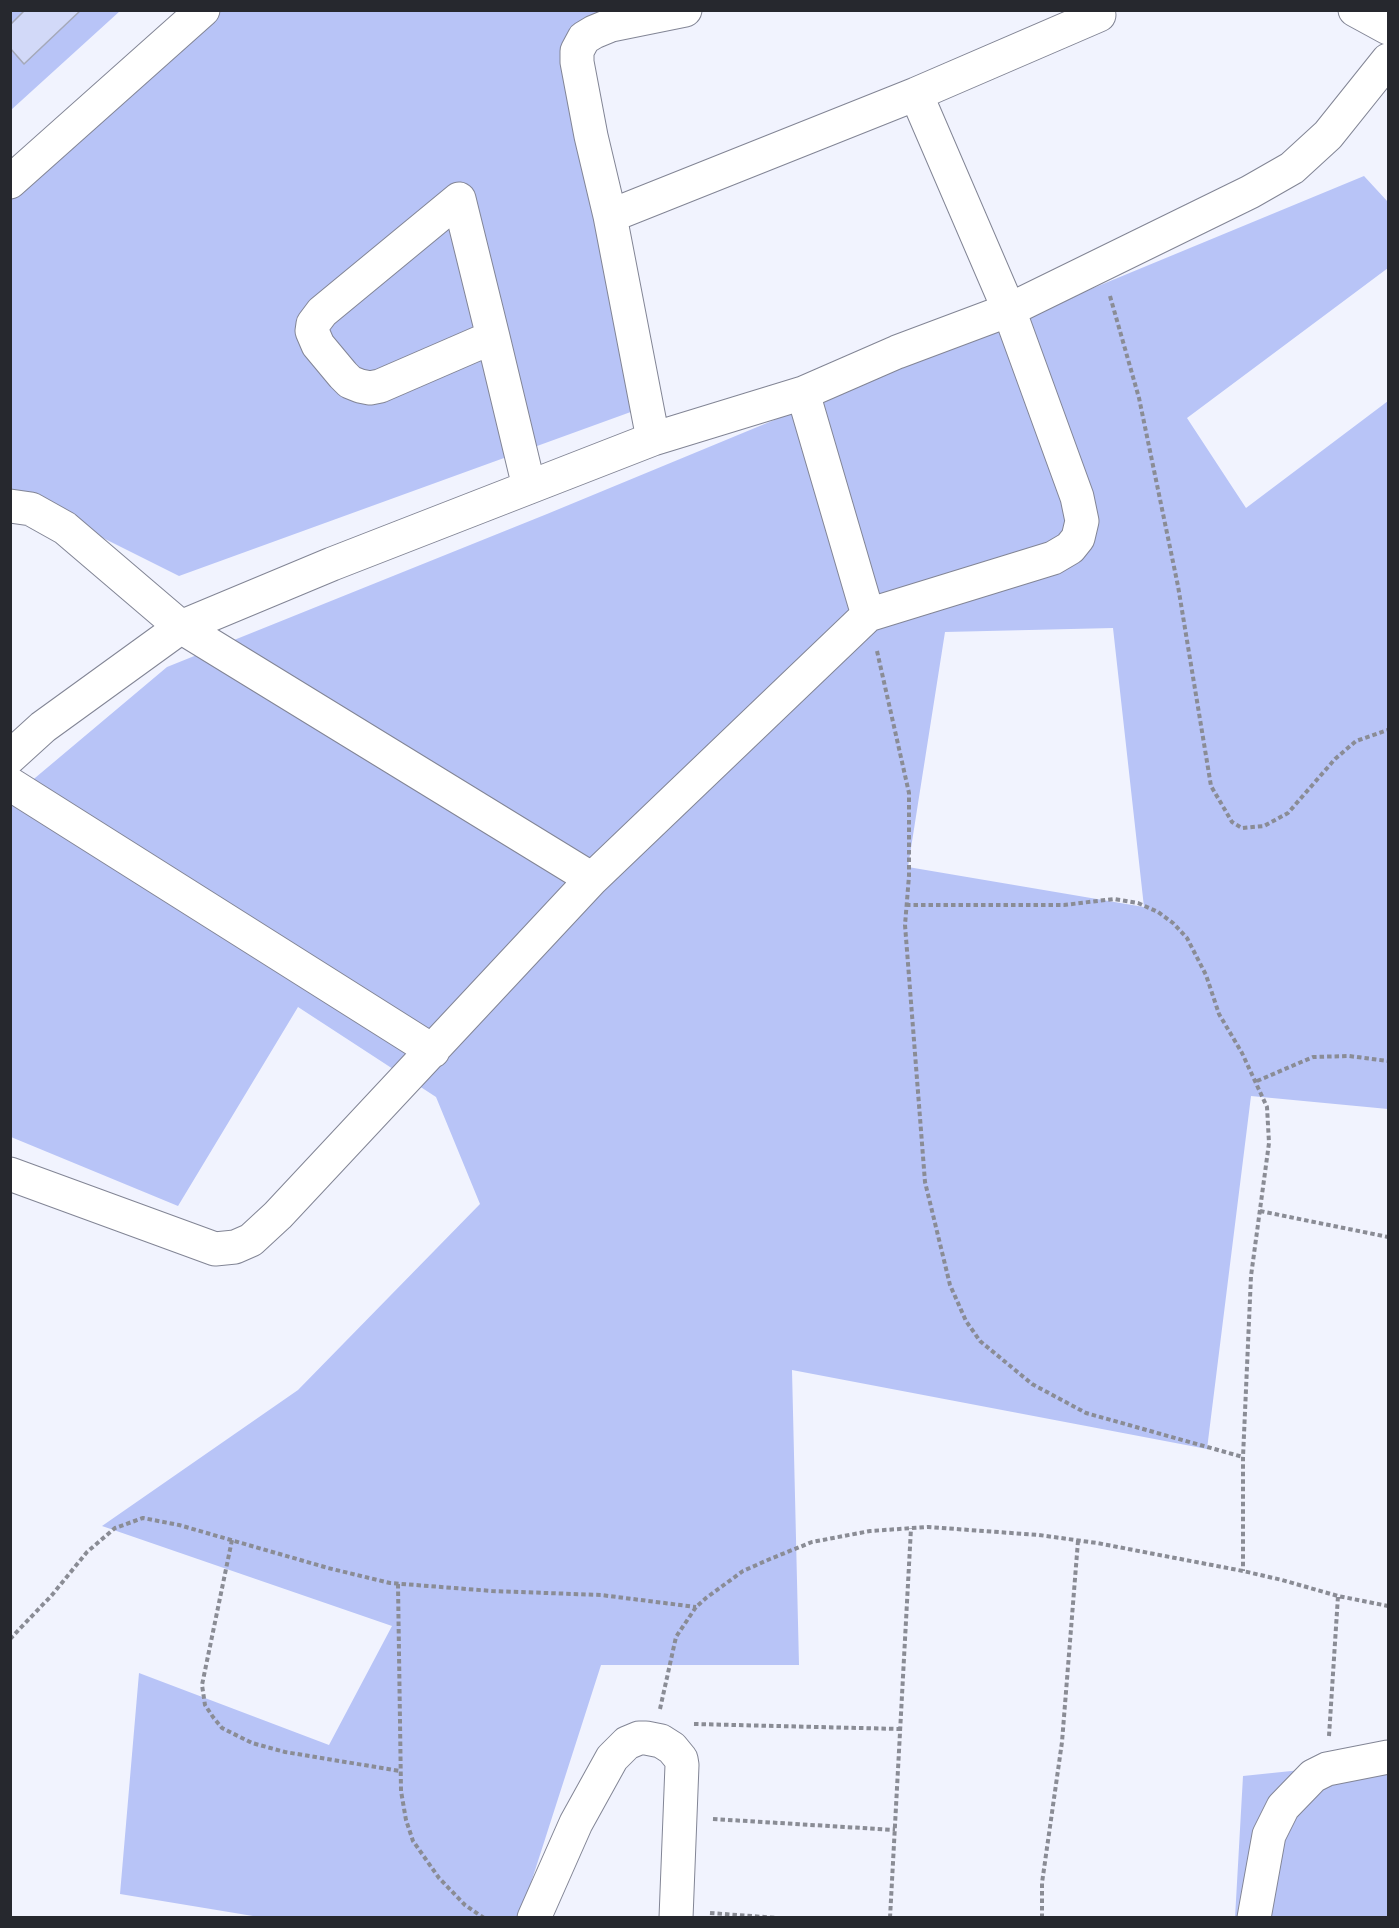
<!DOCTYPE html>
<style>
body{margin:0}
#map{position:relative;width:1399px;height:1928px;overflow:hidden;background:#f1f3fe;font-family:"Nunito Sans",sans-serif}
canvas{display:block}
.frame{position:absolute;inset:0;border:12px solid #26282e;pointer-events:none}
</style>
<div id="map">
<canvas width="1399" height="1928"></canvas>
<div class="frame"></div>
</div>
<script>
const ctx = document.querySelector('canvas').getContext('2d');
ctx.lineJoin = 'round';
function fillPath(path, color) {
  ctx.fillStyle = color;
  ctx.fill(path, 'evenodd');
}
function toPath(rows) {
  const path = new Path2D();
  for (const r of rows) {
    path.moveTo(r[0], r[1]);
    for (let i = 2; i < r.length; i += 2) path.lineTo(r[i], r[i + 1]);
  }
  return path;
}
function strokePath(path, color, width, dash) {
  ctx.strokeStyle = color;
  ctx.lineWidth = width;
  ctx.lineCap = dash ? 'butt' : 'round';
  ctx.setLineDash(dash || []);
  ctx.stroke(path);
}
const green = toPath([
 [11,11,120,11,11,110],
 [181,11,700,11,588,33,661,401,179,576,11,492,11,166],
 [1364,176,1388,202,1388,268,1187,418,1246,508,1388,401,1388,1109,1251,1096,1207,1449,792,1370,799,1665,601,1665,520,1917,259,1917,120,1894,139,1673,329,1745,392,1626,102,1526,298,1390,480,1204,436,1097,298,1007,178,1206,11,1137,10,799,167,667,547,514],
 [1113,628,1144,907,908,867,945,632],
 [1388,1761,1388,1917,1235,1918,1243,1776]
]);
const building = toPath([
 [25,10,81,10,24,64,10,48,10,25,25,10]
]);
const path = toPath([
 [1110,296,1139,398,1178,586,1211,786,1232,822,1242,828,1264,826,1288,813,1335,759,1356,741,1388,730],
 [877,651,909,793,909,876,905,925,925,1182,950,1285,966,1321,980,1341,1032,1384,1086,1413,1243,1457],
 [906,905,1064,905,1114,899,1138,903,1158,912,1173,923,1187,938,1206,975,1219,1014,1242,1053,1267,1107,1269,1143,1251,1276,1243,1457,1243,1571],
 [1257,1081,1313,1057,1349,1056,1388,1061],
 [1260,1211,1388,1237],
 [232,1540,202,1685,205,1705,213,1717,222,1728,252,1743,285,1752,400,1771],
 [398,1584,401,1791,406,1820,413,1841,439,1878,465,1905,484,1918],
 [10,1639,52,1595,87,1552,115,1528,143,1518,179,1525,328,1568,390,1583,492,1591,601,1595,696,1607],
 [660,1709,676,1637,696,1607,706,1598,743,1571,770,1559,812,1542,870,1531,928,1527,1039,1535,1097,1543,1243,1571,1282,1580,1338,1596,1388,1606],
 [694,1724,900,1729],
 [1329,1736,1338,1596],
 [713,1819,895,1830],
 [710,1913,778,1918],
 [890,1918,911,1528],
 [1042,1918,1042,1883,1062,1742,1078,1541]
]);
const minor = toPath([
 [1355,10,1388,28],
 [610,216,916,94,1099,15],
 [493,337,380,386,370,388,360,386,350,382,343,375,318,345,312,331,313,324,322,312,459,199,493,337,529,487],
 [803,393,868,615],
 [653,439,610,216,591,136,577,62,577,51,584,38,594,32,611,25,685,10],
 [10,506,31,509,65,528,181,627,592,879],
 [10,757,43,727,181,627,332,564,653,439,803,393,897,352,1009,310,1250,192,1292,168,1328,135,1388,60],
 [10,784,433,1051],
 [10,1174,215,1249,235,1247,251,1240,278,1215,592,879,868,615,1053,558,1070,548,1078,538,1082,521,1077,497,1009,310,916,94],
 [534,1918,576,1823,612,1758,627,1743,639,1738,646,1738,661,1741,672,1748,681,1759,682,1765,676,1918],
 [1254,1918,1269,1835,1283,1807,1313,1776,1327,1769,1388,1757]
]);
const major = toPath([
 [10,182,203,10]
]);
fillPath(green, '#b8c4f7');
fillPath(building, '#d2d9f8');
strokePath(building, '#a5a9b9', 1.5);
strokePath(minor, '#828595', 35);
strokePath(major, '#828595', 35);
strokePath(path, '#8a8c95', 4, [4.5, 3]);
strokePath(minor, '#fff', 33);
strokePath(major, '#fff', 33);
</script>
